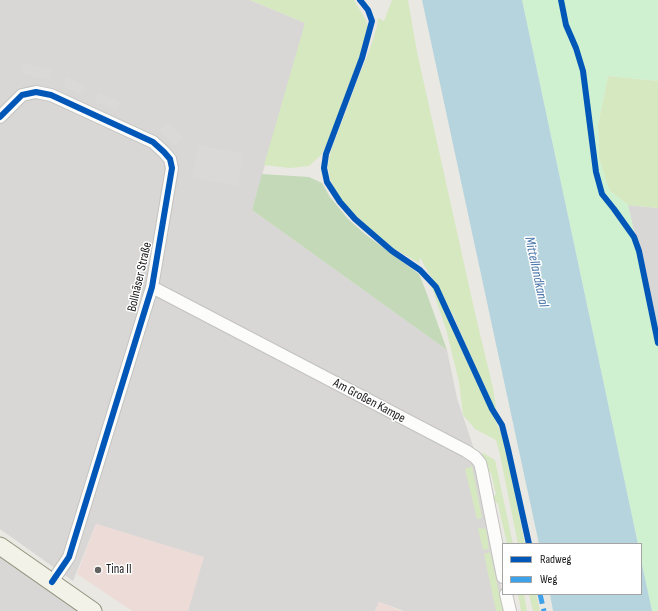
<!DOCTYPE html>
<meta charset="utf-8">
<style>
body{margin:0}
#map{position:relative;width:658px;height:611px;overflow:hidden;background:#eae8e3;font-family:"Sofia Sans Condensed",sans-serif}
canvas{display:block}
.legend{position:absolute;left:502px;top:543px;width:140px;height:52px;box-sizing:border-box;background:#fff;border:1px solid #a4a4a4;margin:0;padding:5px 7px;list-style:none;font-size:12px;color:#1b1b1b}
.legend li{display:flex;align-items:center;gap:8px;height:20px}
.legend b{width:20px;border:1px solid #a4a4a4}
</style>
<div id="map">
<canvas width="658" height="611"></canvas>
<ul class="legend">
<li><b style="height:5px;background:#0057b8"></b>Radweg</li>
<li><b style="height:5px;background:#3da2ea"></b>Weg</li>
</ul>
</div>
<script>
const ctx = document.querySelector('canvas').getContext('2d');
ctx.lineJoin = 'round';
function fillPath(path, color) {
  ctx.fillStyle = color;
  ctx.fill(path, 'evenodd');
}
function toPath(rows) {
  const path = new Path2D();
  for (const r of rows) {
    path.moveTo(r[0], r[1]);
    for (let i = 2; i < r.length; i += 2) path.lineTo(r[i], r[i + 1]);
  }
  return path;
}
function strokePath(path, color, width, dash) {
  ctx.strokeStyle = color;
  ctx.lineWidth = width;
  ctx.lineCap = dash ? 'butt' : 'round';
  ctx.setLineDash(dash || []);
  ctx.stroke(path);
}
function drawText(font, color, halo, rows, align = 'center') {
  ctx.font = font + ' "Sofia Sans Condensed",sans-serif';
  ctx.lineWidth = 3;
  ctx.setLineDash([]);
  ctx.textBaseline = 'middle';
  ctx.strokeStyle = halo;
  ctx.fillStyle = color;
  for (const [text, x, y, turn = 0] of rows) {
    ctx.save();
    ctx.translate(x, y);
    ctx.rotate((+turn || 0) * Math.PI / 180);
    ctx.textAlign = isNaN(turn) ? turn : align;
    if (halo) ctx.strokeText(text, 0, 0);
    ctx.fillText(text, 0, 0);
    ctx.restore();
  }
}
const residential = toPath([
 [0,0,250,0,306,23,252,210,447,350,457,398,479,464,505,611,404,611,379,602,375,611,188,611,203,557,96,524,73,581,0,529],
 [628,205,658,208,658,337],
 [0,556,79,611,0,611]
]);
const commercial = toPath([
 [96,524,204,557,188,611,132,611,77,574],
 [379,602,397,609,402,611,375,611]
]);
const grass = toPath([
 [250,0,354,0,366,20,368,27,365,41,328,143,321,155,309,166,290,168,264,165,305,23],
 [392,0,408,0,417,52,475,313,493,388,497,414,496,413,488,396,454,317,441,293,424,265,420,257,419,263,393,248,379,237,348,208,340,198,331,182,328,167,329,159,332,148,359,76,370,49,377,26,378,18,384,21],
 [608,76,658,81,658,208,628,205,609,190,599,158,598,125],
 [431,285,434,288,445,309,501,433,508,460,525,544,518,544,500,455,496,440,475,429,463,415,459,382,446,329],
 [483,453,495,460,513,544,507,544,498,504,493,500,493,498,496,494,491,473,487,470,485,462,481,455],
 [472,466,482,518,477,519,465,469],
 [478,528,486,529,489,549,483,550],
 [490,552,503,611,496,611,484,554],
 [518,594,524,594,527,611,521,611],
 [529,594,536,594,540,611,533,611]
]);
const forest = toPath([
 [262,174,309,177,322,183,330,197,348,219,366,235,419,274,427,294,447,350,252,210]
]);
const park = toPath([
 [522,0,658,0,658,81,608,76,598,125,599,158,609,190,628,205,658,337,658,611,652,611,641,560,641,544,638,544]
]);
const parking = toPath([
 [24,64,52,69,50,80,22,74],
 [67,77,86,86,82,95,63,87],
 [98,92,121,102,117,111,94,101],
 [166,122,183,136,176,146,159,131],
 [198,145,243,153,238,186,192,178]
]);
const water = toPath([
 [422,0,522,0,638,544,539,544],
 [641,560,652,611,553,611,550,594,641,594]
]);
const street = toPath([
 [0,117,22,95,36,92,51,95,153,142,164,152,170,159,172,168,152,287,69,557,52,582],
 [152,287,466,451,475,457,480,463,482,471,503,577],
 [506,594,510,611]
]);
const secondary = toPath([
 [0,546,93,611]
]);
const quiet = toPath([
 [540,594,544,611]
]);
const cycleway = toPath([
 [360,0,368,10,372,21,362,58,326,154,324,168,327,182,340,202,355,219,392,251,420,270,436,287,492,409,502,425,508,449,529,544],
 [561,0,566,25,576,48,583,71,596,172,602,194,614,209,634,237,639,251,658,343],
 [0,117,22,95,36,92,51,95,153,142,164,152,170,159,172,168,152,287,69,557,52,582]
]);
const markers = [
 [98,570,4,"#636361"]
];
const streetNames = [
 ["Bollnäser Straße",140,277,-77],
 ["Am Großen Kampe",369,401,28]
];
const poiNames = [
 ["Tina II",106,570]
];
const waterNames = [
 ["Mittellandkanal",536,272,78]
];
fillPath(residential, '#d9d7d5');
fillPath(commercial, '#eddbd7');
fillPath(grass, '#d5e8c0');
fillPath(forest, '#c3d9b8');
fillPath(park, '#d0f1d0');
fillPath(parking, '#dad9d7');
fillPath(water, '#b6d4dd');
strokePath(street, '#c2c2bf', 14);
strokePath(secondary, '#91937c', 19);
strokePath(street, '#fcfcfb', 12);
strokePath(secondary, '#f2f2e8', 17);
strokePath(quiet, '#3da2ea', 5, [10, 5]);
strokePath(cycleway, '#0057b8', 6);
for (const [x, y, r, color] of markers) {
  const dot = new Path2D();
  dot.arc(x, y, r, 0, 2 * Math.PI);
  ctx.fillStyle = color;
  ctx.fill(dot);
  strokePath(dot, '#fff', 1.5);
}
drawText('13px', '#1b1b1b', '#fff', streetNames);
drawText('13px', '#1b1b1b', '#fff', poiNames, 'left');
drawText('italic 14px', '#4876aa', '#fff', waterNames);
</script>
